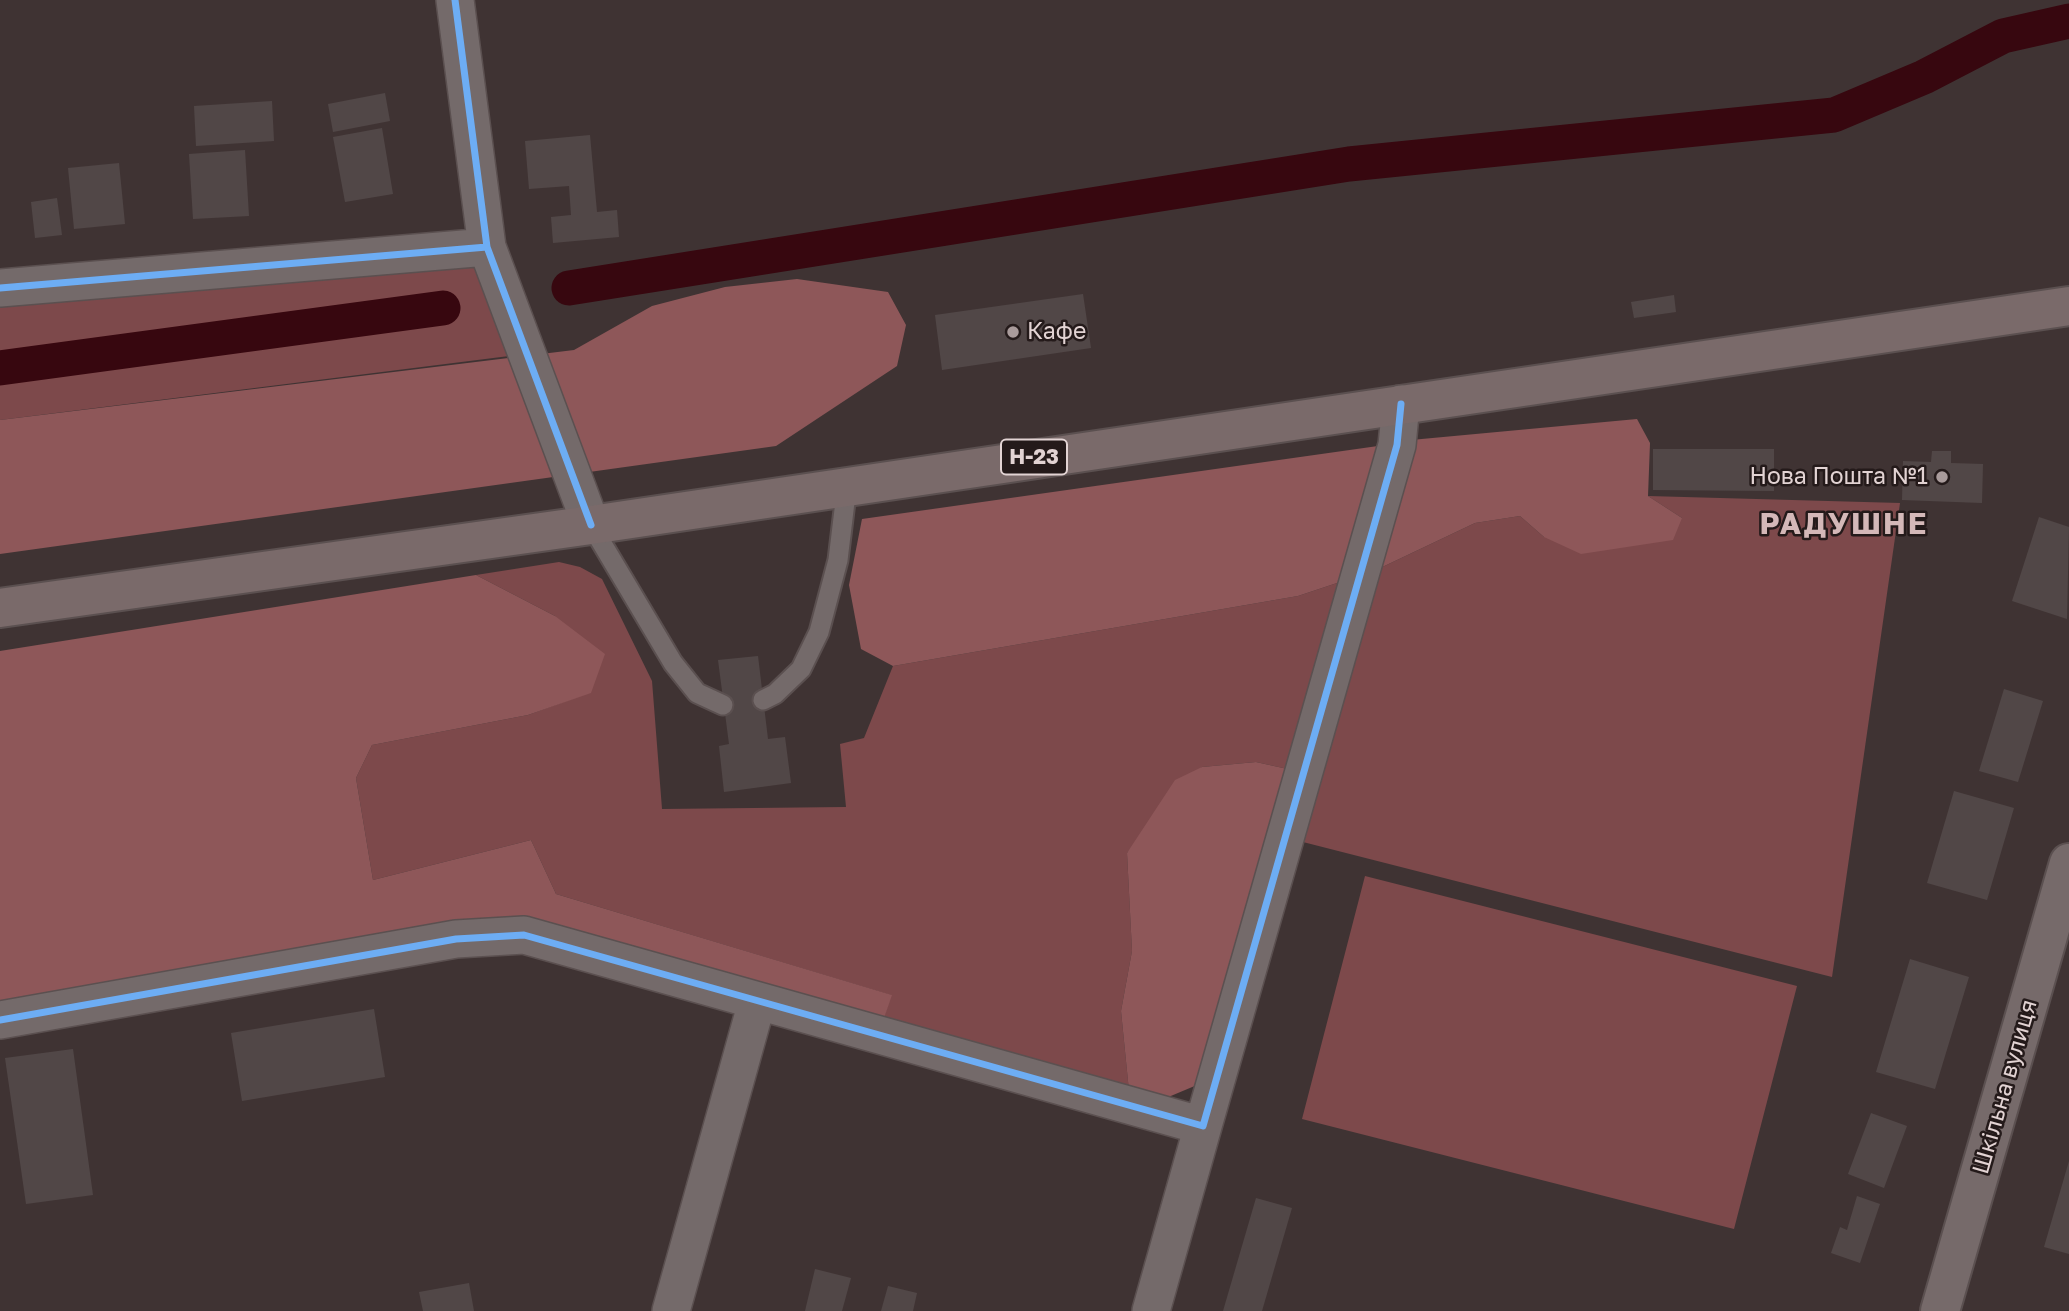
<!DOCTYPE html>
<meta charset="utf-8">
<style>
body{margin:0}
canvas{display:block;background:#3f3333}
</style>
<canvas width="2069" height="1311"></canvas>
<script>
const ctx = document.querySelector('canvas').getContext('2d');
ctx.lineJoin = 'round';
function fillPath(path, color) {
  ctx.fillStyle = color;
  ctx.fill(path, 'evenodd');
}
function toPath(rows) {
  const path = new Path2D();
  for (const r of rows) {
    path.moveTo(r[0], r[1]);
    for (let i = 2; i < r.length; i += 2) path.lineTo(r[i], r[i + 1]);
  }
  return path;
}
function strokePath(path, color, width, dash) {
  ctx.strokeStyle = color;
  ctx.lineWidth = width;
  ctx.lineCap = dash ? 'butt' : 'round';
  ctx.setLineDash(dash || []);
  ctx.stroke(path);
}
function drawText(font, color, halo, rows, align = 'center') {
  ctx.font = font + ' "Golos Text",sans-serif';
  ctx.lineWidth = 5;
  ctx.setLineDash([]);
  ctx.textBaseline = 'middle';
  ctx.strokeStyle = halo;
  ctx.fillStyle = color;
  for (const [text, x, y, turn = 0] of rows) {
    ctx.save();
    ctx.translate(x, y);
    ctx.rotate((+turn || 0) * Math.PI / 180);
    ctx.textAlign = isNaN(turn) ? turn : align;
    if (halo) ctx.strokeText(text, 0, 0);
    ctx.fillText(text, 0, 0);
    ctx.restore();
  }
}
const green = toPath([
 [487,247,525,354,0,420,0,288],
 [1648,496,1900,503,1832,977,1299,841,1376,570,1475,523,1520,516,1544,537,1682,518],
 [559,562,580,567,602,579,652,681,662,809,846,807,840,744,864,738,893,666,1298,596,1346,580,1292,770,1256,762,1202,767,1127,853,1132,951,1121,1011,1129,1091,881,1027,891,995,556,894,531,840,373,880,356,778,372,745,528,715,591,692,555,616,476,575],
 [1365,876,1797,986,1734,1229,1302,1119]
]);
const forest = toPath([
 [797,279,888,292,906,325,897,366,776,446,0,554,0,420,574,350,652,306,725,287],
 [1637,419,1650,443,1648,496,1682,518,1673,540,1581,554,1544,537,1520,516,1475,523,1376,570,1411,440],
 [1385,445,1346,580,1298,596,893,666,861,649,849,585,862,519],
 [476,575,555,616,605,654,591,693,528,715,372,745,356,778,373,880,531,840,556,894,892,995,881,1027,576,938,0,1006,0,651],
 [1256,762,1292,770,1197,1085,1166,1098,1129,1091,1121,1011,1132,951,1127,853,1175,780,1202,767]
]);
const canal = toPath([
 [569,288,1349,164,1834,115,1924,77,2003,36,2069,21],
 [0,368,443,308]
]);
const building = toPath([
 [385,93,390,121,333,132,328,104],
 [272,101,274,141,196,146,194,106],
 [382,128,393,194,345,202,333,137],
 [590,135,597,212,617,210,619,237,553,243,551,217,571,215,569,186,529,189,525,141],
 [245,150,249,216,193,219,189,154],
 [119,163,125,224,74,229,68,168],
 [57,198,62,235,35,238,31,202],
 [1083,294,1091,348,942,370,935,315],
 [1674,295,1676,312,1634,318,1631,302],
 [1653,449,1774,449,1774,491,1653,490],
 [1932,451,1951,451,1951,463,1983,464,1982,503,1902,500,1903,461,1931,462],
 [2039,517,2069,527,2067,619,2012,601],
 [758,656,768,739,785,737,791,783,724,792,719,746,729,744,718,660],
 [2004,689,2043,701,2018,782,1979,771],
 [1954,791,2014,808,1987,900,1927,883],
 [1910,959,1969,977,1935,1089,1876,1072],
 [374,1009,385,1077,242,1101,231,1033],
 [73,1049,93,1195,26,1204,5,1058],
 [1871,1113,1907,1126,1884,1188,1848,1174],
 [2069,1161,2069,1254,2044,1247],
 [1857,1196,1880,1204,1860,1263,1831,1253,1840,1227,1847,1230],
 [1256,1198,1292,1208,1262,1311,1223,1311],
 [815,1269,851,1278,842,1311,805,1311],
 [469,1283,474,1311,423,1311,419,1292],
 [888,1286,917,1293,913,1311,881,1311]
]);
const lane = toPath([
 [591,525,673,663,697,693,723,705],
 [763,700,775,694,801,669,819,632,838,560,847,485]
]);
const street = toPath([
 [455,0,487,247,591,525],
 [0,288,487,247],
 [0,1020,456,939,524,935,1203,1126,1397,445,1401,404],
 [671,1311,757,1002],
 [1151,1311,1203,1126]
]);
const secondary = toPath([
 [1940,1311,2069,863]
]);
const primary = toPath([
 [0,608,591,525,2069,306]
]);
const cycleway = toPath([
 [455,0,487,247,591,525],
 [0,288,487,247],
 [0,1020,456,939,524,935,1203,1126,1397,445,1401,404]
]);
const markers = [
 [1013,332,7,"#a99b9b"],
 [1942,477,7,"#a99b9b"]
];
const shields = [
 [1034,457,66]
];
const shieldNames = [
 ["Н-23",1034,457]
];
const poiNames = [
 ["Кафе",1027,332],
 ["Нова Пошта №1",1928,477,"right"]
];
const streetNames = [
 ["Шкільна вулиця",2005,1087,-74]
];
const districtNames = [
 ["РАДУШНЕ",1844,524]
];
fillPath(green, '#7d494b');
fillPath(forest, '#8e5759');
strokePath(canal, '#37070f', 35);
fillPath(building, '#514747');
strokePath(lane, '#5b5050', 23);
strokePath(street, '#5b5050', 40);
strokePath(secondary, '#5b5050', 42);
strokePath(primary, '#5b5050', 42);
strokePath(lane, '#746a6a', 19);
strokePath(street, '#746a6a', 37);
strokePath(secondary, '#766a6a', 38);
strokePath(primary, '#7a6a6a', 38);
strokePath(cycleway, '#6dadf4', 7);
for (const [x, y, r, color] of markers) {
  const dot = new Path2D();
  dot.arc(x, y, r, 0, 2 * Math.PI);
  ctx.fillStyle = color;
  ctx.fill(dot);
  strokePath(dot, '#241a1a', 2.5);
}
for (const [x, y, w] of shields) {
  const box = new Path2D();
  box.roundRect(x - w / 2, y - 17.5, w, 35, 5);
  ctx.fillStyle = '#241a1a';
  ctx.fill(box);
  strokePath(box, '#e2d3d3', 2);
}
drawText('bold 21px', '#e2d3d3', null, shieldNames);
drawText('23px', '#e2d3d3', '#241a1a', poiNames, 'left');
drawText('23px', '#e2d3d3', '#241a1a', streetNames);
ctx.letterSpacing = '2px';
drawText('bold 30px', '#d4b8b8', '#241a1a', districtNames);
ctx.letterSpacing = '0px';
</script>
